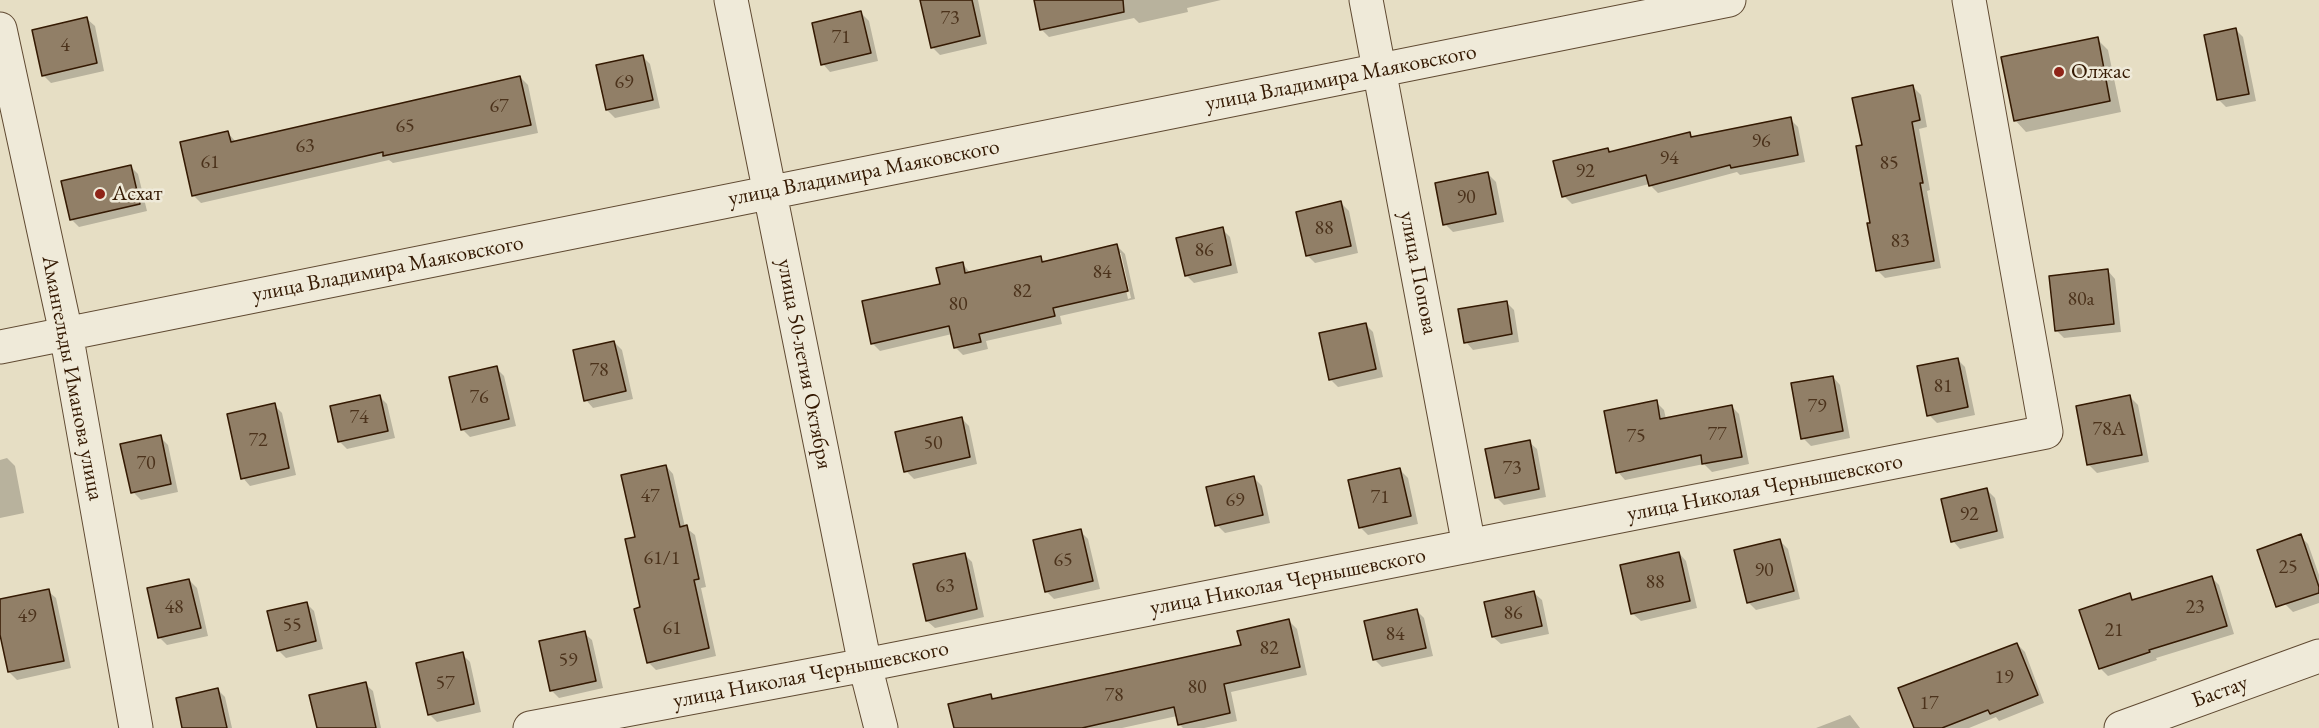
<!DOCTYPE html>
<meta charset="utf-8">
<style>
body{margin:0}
canvas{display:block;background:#e6dec4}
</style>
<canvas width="2319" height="728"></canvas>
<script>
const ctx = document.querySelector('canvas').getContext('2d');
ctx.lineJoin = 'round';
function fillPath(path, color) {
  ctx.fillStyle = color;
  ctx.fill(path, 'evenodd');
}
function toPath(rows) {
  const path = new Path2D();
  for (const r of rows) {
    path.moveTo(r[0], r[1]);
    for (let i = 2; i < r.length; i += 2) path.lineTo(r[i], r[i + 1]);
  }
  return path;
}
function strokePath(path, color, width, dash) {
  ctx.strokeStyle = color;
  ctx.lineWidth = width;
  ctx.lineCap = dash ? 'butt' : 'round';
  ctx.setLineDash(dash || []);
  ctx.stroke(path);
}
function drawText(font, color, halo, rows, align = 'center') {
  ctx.font = font + ' "EB Garamond",serif';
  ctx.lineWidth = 5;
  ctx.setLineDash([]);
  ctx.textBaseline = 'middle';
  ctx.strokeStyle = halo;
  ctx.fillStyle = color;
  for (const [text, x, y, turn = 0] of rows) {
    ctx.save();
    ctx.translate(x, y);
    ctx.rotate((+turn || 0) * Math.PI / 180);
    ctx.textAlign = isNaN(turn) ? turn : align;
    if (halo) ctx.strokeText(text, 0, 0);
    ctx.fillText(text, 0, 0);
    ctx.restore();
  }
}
const shadow = toPath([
 [930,0,978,0,987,44,940,55,932,47],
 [1035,0,1221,0,1187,8,1188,12,1139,23,1134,18,1049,37,1042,30],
 [861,13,869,21,878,61,830,72,823,64],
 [87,19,95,26,104,71,51,83,43,75],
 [2235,29,2243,37,2256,101,2226,107,2218,99],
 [2097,39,2108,50,2121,112,2026,132,2015,120],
 [642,56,650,64,660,108,615,118,607,110,598,66],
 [520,77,528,85,538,133,393,163,389,160,201,203,193,195,228,133,236,142],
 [1913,87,1921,95,1927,127,1919,129,1930,190,1927,191,1941,268,1885,278,1877,270,1863,146],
 [1790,119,1798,127,1805,162,1740,175,1737,172,1658,193,1649,184,1572,204,1564,196,1608,149,1612,153,1689,133,1693,138],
 [130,166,138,174,147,211,79,227,71,219],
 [1488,174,1496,182,1504,222,1453,232,1445,224],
 [1341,203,1349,211,1358,253,1315,263,1307,255],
 [1222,229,1230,237,1238,273,1194,283,1186,275],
 [1117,246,1125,254,1135,299,1060,316,1062,324,986,341,988,349,963,355,955,347,952,334,880,351,872,343,942,285,962,263,971,274,1041,258,1045,262],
 [1118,253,1121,253,1131,298,1128,299],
 [2108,271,2115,279,2121,332,2064,338,2056,330],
 [1506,302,1514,310,1519,342,1473,350,1466,342],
 [1365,324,1373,332,1383,377,1338,387,1330,379],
 [614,342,622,350,633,399,593,408,586,400],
 [1957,359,1965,367,1975,415,1937,423,1929,415],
 [496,368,504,376,516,426,470,437,462,429],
 [1833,377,1840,385,1850,438,1811,446,1803,438],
 [379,396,387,404,395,438,347,449,339,441],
 [2130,397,2138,405,2149,462,2097,473,2089,465],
 [1656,402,1664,410,1666,419,1731,406,1739,414,1749,464,1712,472,1704,464,1625,480,1618,472],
 [274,405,282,413,296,475,250,486,243,478],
 [961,418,969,426,977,464,914,479,906,471],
 [160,437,168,445,178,492,141,500,133,492],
 [1529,442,1537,449,1546,497,1504,505,1496,497],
 [7,458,15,466,24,513,0,518,0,460],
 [666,466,673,474,685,527,695,535,706,587,701,588,716,656,656,670,648,662,637,538],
 [1400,470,1408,478,1418,524,1368,535,1360,527],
 [1254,478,1262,486,1270,523,1225,533,1217,525],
 [1987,490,1995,498,2004,538,1960,549,1953,541],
 [1080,531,1088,539,1100,589,1054,599,1046,591],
 [2300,536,2308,544,2319,575,2319,603,2293,612,2285,604],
 [1780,541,1788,549,1800,599,1756,610,1748,602],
 [1679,553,1686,561,1697,608,1641,621,1633,614],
 [964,554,972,562,984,617,935,628,927,621],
 [2211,577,2219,585,2234,634,2156,658,2157,660,2108,676,2100,668,2129,595,2135,601],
 [189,580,197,588,208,636,167,645,159,637],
 [48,591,56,598,71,668,17,680,9,672,0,628,0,601],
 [1534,593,1542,600,1549,634,1501,644,1493,637],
 [306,603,314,611,323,649,286,658,278,650],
 [1416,610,1424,618,1433,656,1382,667,1374,659],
 [1289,621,1297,629,1307,675,1231,692,1237,721,1204,728,1183,728,1179,724,1177,716,1122,728,955,728,991,696,995,700,1242,646],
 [584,633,592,640,603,688,559,698,551,690],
 [2017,644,2025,652,2044,703,1999,721,1996,717,1969,728,1915,728],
 [462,654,470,662,481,712,437,722,429,714],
 [365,684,373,691,381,728,318,728],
 [217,689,225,697,232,728,184,728],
 [1850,715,1860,728,1816,728]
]);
const building = toPath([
 [920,0,972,0,980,36,931,48,920,0],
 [1034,0,1123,0,1124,12,1040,30,1034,0],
 [861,11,871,53,821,65,812,23,861,11],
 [87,17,97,63,42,76,32,30,87,17],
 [2236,28,2249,94,2217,100,2204,35,2236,28],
 [2098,37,2110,101,2014,121,2001,57,2098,37],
 [643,55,653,100,606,110,596,65,643,55],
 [520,76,531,125,383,156,383,152,192,196,180,142,228,131,231,142,520,76],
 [1913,85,1920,120,1912,122,1923,183,1920,183,1934,261,1876,271,1867,223,1870,223,1856,146,1862,145,1852,98,1913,85],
 [1791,117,1798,155,1731,168,1730,165,1649,186,1646,175,1562,197,1553,161,1608,148,1609,152,1690,132,1691,137,1791,117],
 [131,165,140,204,70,220,61,181,131,165],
 [1488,172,1496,214,1443,225,1435,183,1488,172],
 [1341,201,1351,246,1306,256,1296,212,1341,201],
 [1223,227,1231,265,1185,276,1176,238,1223,227],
 [1117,244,1128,291,1053,308,1055,316,979,334,981,342,954,348,949,326,871,344,862,301,940,284,936,268,963,262,965,273,1041,256,1042,262,1117,244],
 [2108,269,2114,324,2055,331,2049,276,2108,269],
 [1507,301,1512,334,1464,343,1458,309,1507,301],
 [1366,323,1376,369,1329,380,1319,333,1366,323],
 [614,341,626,391,584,401,573,350,614,341],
 [1958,358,1968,407,1927,416,1917,366,1958,358],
 [497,366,509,419,461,430,449,377,497,366],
 [1833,376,1843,431,1801,439,1791,383,1833,376],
 [380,395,388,431,338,442,330,406,380,395],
 [2130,395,2142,455,2087,465,2076,406,2130,395],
 [1657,400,1660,419,1732,405,1742,457,1702,464,1701,455,1616,473,1604,411,1657,400],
 [275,403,289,468,241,479,227,414,275,403],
 [962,417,970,457,904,472,895,432,962,417],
 [161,435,171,484,131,493,120,444,161,435],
 [1530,440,1539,489,1495,498,1485,449,1530,440],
 [666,465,680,527,687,525,699,579,694,580,709,648,647,663,634,609,640,607,625,539,635,537,621,475,666,465],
 [1400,468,1411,516,1359,528,1348,480,1400,468],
 [1254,476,1263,515,1215,526,1206,487,1254,476],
 [1987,488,1997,531,1951,542,1941,499,1987,488],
 [1081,529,1093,581,1045,592,1033,540,1081,529],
 [2301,534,2319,587,2319,593,2276,607,2257,550,2301,534],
 [1780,539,1794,591,1747,603,1734,550,1780,539],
 [1679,552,1690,601,1631,614,1620,565,1679,552],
 [965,553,977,609,926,621,913,564,965,553],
 [2212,576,2227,626,2149,650,2150,652,2099,669,2079,610,2130,593,2132,600,2212,576],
 [189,579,201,628,158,638,147,588,189,579],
 [49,589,64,661,8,672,0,635,0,599,49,589],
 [1534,591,1542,626,1492,637,1484,602,1534,591],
 [307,602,316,641,277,651,267,611,307,602],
 [1417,609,1426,648,1373,660,1364,621,1417,609],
 [1289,619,1300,667,1224,684,1230,713,1178,725,1174,707,1082,728,954,728,948,704,991,694,992,699,1241,645,1237,631,1289,619],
 [585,631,596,681,550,691,539,641,585,631],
 [2017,643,2038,695,1990,714,1988,710,1942,728,1914,728,1898,688,2017,643],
 [463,652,474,704,428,715,416,663,463,652],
 [366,682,376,728,317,728,309,695,366,682],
 [218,688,227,728,182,728,176,698,218,688]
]);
const minor = toPath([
 [731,0,865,665,881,728],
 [1366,0,1469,546],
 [0,29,66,333,136,728],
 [0,347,1729,0],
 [530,728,865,665,2046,432,1969,0],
 [2121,728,2319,656]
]);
const markers = [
 [2059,72,6,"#8f2418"],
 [100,194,6,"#8f2418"]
];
const numberNames = [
 ["73",950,19],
 ["71",841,38],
 ["4",65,46],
 ["69",624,83],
 ["67",499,107],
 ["65",405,127],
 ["96",1761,142],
 ["63",305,147],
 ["94",1669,159],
 ["61",210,163],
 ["85",1889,164],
 ["92",1585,172],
 ["90",1466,198],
 ["88",1324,229],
 ["83",1900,242],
 ["86",1204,251],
 ["84",1102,273],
 ["82",1022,292],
 ["80а",2081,300],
 ["80",958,305],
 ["78",599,371],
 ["81",1943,387],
 ["76",479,398],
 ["79",1817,407],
 ["74",359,418],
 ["78А",2109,430],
 ["77",1717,435],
 ["75",1636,437],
 ["72",258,441],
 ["50",933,444],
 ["70",146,464],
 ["73",1512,469],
 ["47",650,497],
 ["71",1380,498],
 ["69",1235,501],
 ["92",1969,515],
 ["61/1",662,559],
 ["65",1063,561],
 ["25",2288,568],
 ["90",1764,571],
 ["88",1655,583],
 ["63",945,587],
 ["48",174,608],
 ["23",2195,608],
 ["86",1513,614],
 ["49",27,617],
 ["55",292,626],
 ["61",672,629],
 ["21",2114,631],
 ["84",1395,635],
 ["82",1269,649],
 ["59",568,661],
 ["19",2004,678],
 ["57",445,684],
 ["80",1197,688],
 ["78",1114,696],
 ["17",1929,704]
];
const poiNames = [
 ["Олжас",2071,72],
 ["Асхат",112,194]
];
const streetNames = [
 ["улица Владимира Маяковского",1341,78,-11],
 ["улица Владимира Маяковского",864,173,-11],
 ["улица Владимира Маяковского",388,269,-11],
 ["улица Попова",1418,273,79],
 ["улица 50-летия Октября",804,364,79],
 ["Амангельды Иманова улица",72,378,79],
 ["улица Николая Чернышевского",1765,488,-11],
 ["улица Николая Чернышевского",1288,582,-11],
 ["улица Николая Чернышевского",811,675,-11],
 ["Бастау",2220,692,-20]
];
fillPath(shadow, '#0003');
fillPath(building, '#917f67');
strokePath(building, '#341902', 1.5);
strokePath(minor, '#604a32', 35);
strokePath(minor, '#efead9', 33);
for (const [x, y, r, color] of markers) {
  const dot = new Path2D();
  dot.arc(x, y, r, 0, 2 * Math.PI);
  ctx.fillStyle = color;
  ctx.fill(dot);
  strokePath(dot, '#efead9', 2);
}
drawText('20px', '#4b321b', null, numberNames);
drawText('22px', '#341902', '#efead9', poiNames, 'left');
drawText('22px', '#341902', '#efead9', streetNames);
</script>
